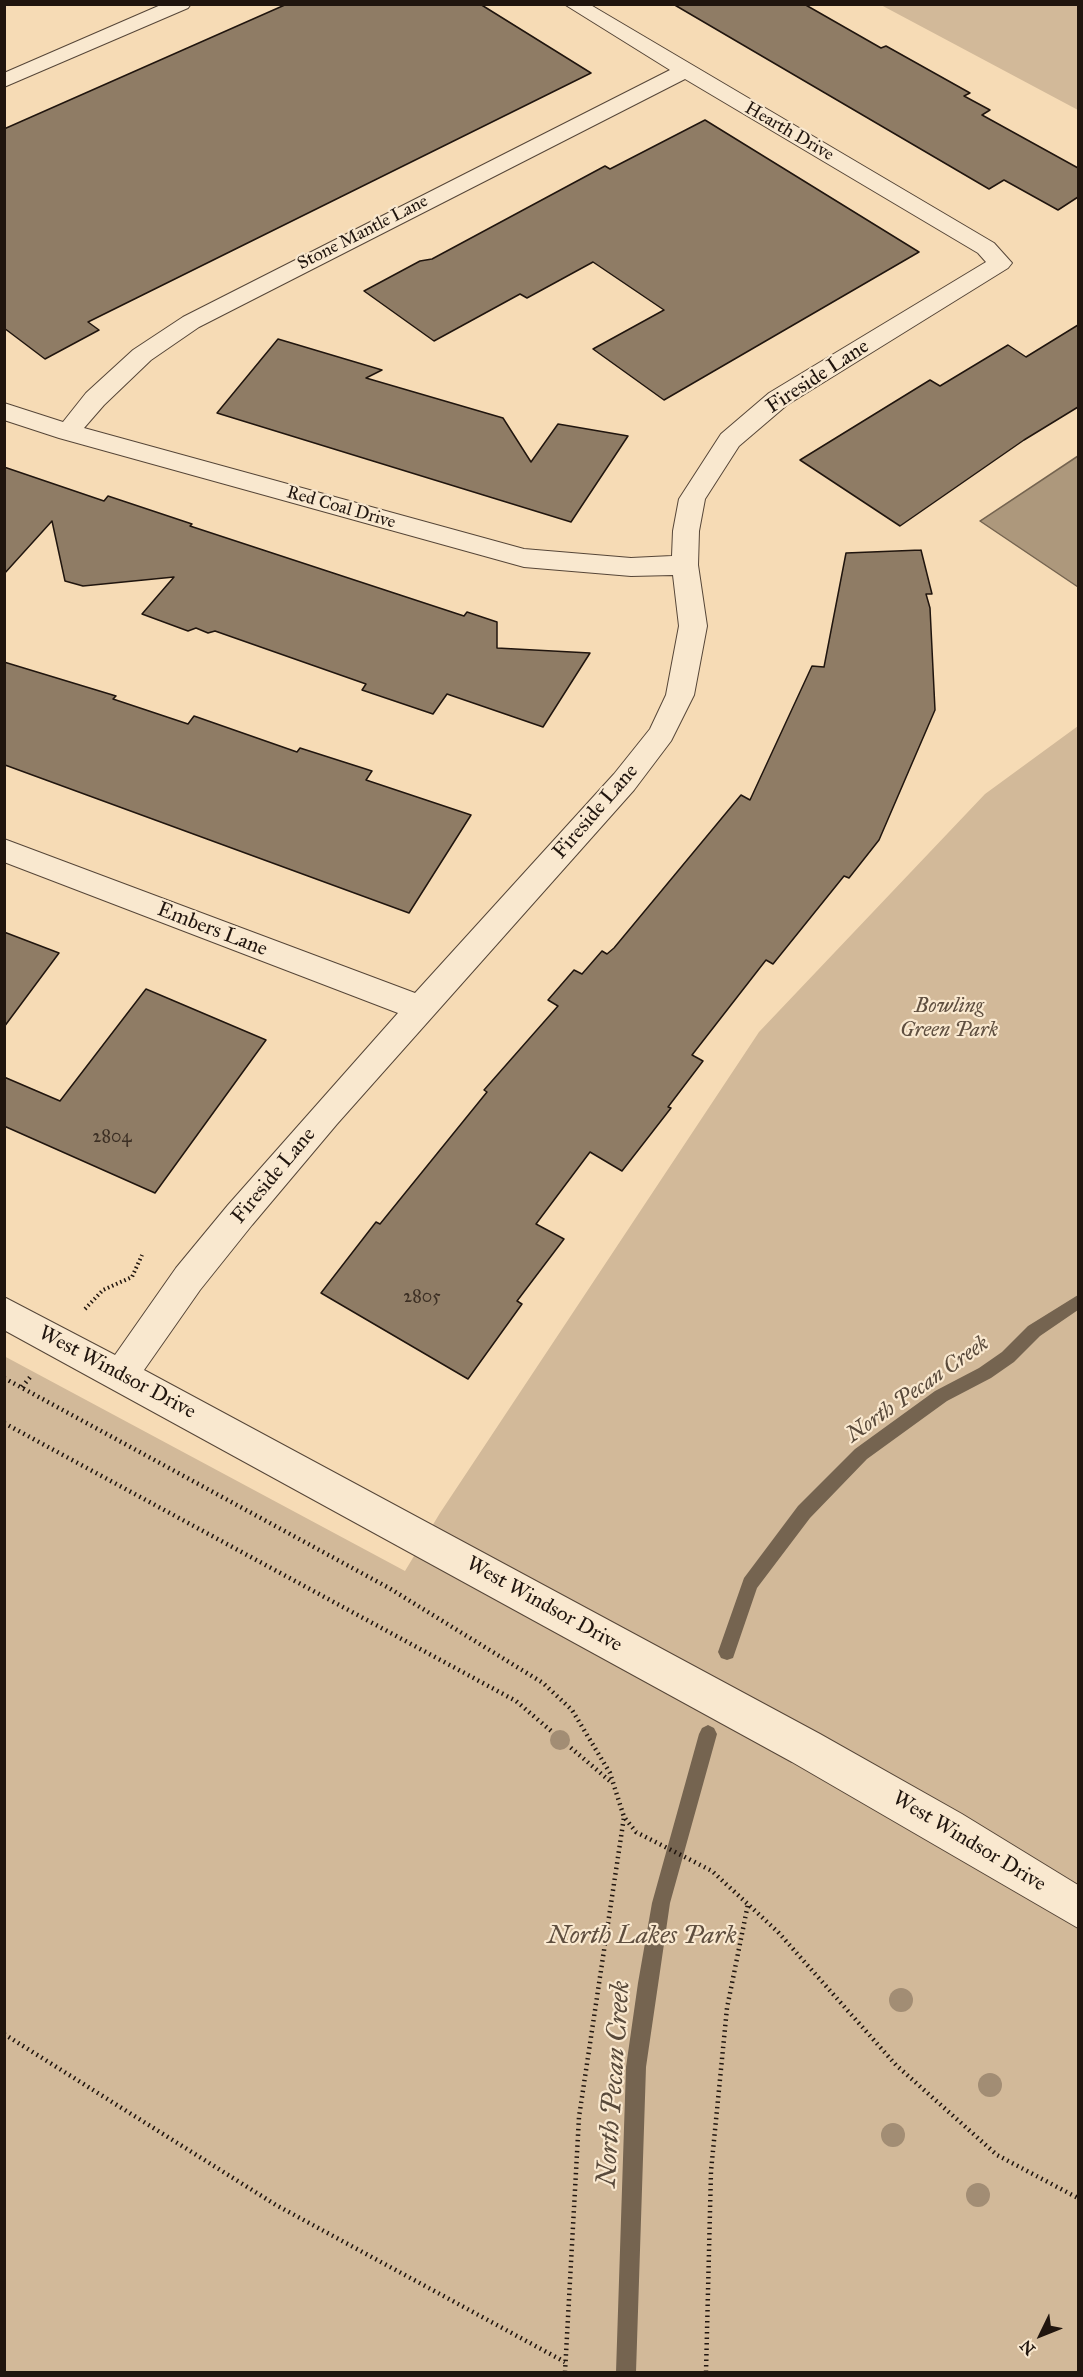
<!DOCTYPE html>
<style>
body{margin:0}
#map{position:relative;width:1083px;height:2377px;overflow:hidden;background:#f6dbb5;font-family:"IM FELL Great Primer",serif}
canvas{display:block}
.frame{position:absolute;inset:0;border:6px solid #20150e;pointer-events:none}
.north{position:absolute;left:1011px;top:2305px;width:60px;height:60px;-webkit-text-stroke:4px #f9e8cf;paint-order:stroke;rotate:227deg;font-size:16px;font-weight:700;line-height:24px;text-align:center;color:#20150e}
.north::after{content:'';display:block;margin:auto;width:21px;height:27px;background:#20150e;clip-path:polygon(50% 0,100% 100%,50% 72%,0 100%)}
</style>
<div id="map">
<canvas width="1083" height="2377"></canvas>
<div class="frame"></div>
<div class="north">N</div>
</div>
<script>
const ctx = document.querySelector('canvas').getContext('2d');
ctx.lineJoin = 'round';
function fillPath(path, color) {
  ctx.fillStyle = color;
  ctx.fill(path, 'evenodd');
}
function toPath(rows) {
  const path = new Path2D();
  for (const r of rows) {
    path.moveTo(r[0], r[1]);
    for (let i = 2; i < r.length; i += 2) path.lineTo(r[i], r[i + 1]);
  }
  return path;
}
function strokePath(path, color, width, dash) {
  ctx.strokeStyle = color;
  ctx.lineWidth = width;
  ctx.lineCap = dash ? 'butt' : 'round';
  ctx.setLineDash(dash || []);
  ctx.stroke(path);
}
function drawText(font, color, halo, rows, align = 'center') {
  ctx.font = font + ' "IM FELL Great Primer",serif';
  ctx.lineWidth = 4.5;
  ctx.setLineDash([]);
  ctx.textBaseline = 'middle';
  ctx.strokeStyle = halo;
  ctx.fillStyle = color;
  for (const [text, x, y, turn = 0] of rows) {
    ctx.save();
    ctx.translate(x, y);
    ctx.rotate((+turn || 0) * Math.PI / 180);
    ctx.textAlign = isNaN(turn) ? turn : align;
    if (halo) ctx.strokeText(text, 0, 0);
    ctx.fillText(text, 0, 0);
    ctx.restore();
  }
}
const green = toPath([
 [881,5,1078,5,1078,110],
 [1078,726,1078,2372,5,2372,4,1356,405,1571,440,1513,759,1032,985,794]
]);
const water = toPath([
 [1078,456,1078,587,980,521,1078,456]
]);
const stream = toPath([
 [1078,1295,1078,1310,1040,1336,1014,1362,991,1378,947,1401,867,1459,810,1518,757,1588,733,1658,727,1660,721,1658,718,1652,744,1578,798,1506,855,1449,935,1391,979,1368,1002,1352,1028,1326,1078,1295],
 [708,1725,714,1728,717,1734,670,1903,646,2067,636,2372,616,2372,626,2067,638,1983,652,1903,699,1734,702,1728,708,1725]
]);
const building = toPath([
 [287,4,480,4,591,73,88,322,99,330,45,359,4,328,4,129,287,4],
 [673,4,804,4,881,48,886,46,970,93,964,96,990,110,982,115,1078,168,1078,197,1058,210,1004,180,989,189,673,4],
 [705,120,919,252,664,400,593,349,664,310,593,262,527,298,520,294,434,341,364,291,420,261,432,259,605,166,610,169,705,120],
 [1078,325,1078,407,1024,440,900,526,800,460,930,380,940,386,1008,345,1026,357,1078,325],
 [278,339,382,370,366,378,503,418,531,462,558,424,628,436,571,522,217,413,278,339],
 [4,467,104,501,108,496,192,524,190,526,464,616,467,612,497,622,497,648,590,653,543,727,447,694,433,714,362,690,366,684,215,631,208,633,196,628,188,631,142,614,174,577,83,586,65,581,52,521,4,574,4,467],
 [921,550,932,594,926,594,930,608,935,710,879,840,849,878,844,876,773,964,766,960,692,1055,703,1061,668,1107,671,1108,622,1171,590,1152,536,1224,564,1239,517,1301,522,1304,468,1379,321,1293,376,1222,380,1224,487,1092,484,1090,558,1006,548,1000,574,970,582,974,602,951,607,954,614,948,741,795,750,800,812,666,824,667,846,553,921,550],
 [4,662,116,696,113,699,188,724,194,716,297,752,300,748,372,771,366,780,471,815,409,913,5,765,4,662],
 [4,932,59,953,4,1027,4,932],
 [146,989,266,1040,155,1193,4,1126,4,1077,60,1101,146,989]
]);
const pathFar1 = toPath([
 [85,1309,103,1290,132,1277,142,1255]
]);
const path = toPath([
 [4,1378,389,1588,543,1683,572,1710,610,1773,624,1817,636,1832,712,1871,778,1932,896,2065,997,2155,1078,2198],
 [22,1387,31,1376],
 [4,1423,516,1701,611,1782],
 [4,2034,276,2205,565,2362],
 [565,2372,579,2117,624,1817],
 [706,2372,711,2171,727,2008,748,1904]
]);
const minor = toPath([
 [163,4,191,4,188,8,4,87,4,73,163,4],
 [564,4,589,4,994,243,1012,263,1008,268,787,405,739,446,705,499,699,531,698,565,707,626,694,695,671,741,634,790,337,1124,252,1225,200,1290,144,1370,820,1734,962,1814,1078,1885,1078,1928,792,1762,4,1330,4,1297,115,1355,176,1268,228,1205,398,1013,4,862,4,839,415,993,614,774,650,729,666,695,679,626,673,575,631,576,524,567,59,438,4,420,4,403,63,422,86,393,133,350,183,317,670,70,564,4],
 [685,79,978,253,986,262,769,393,721,434,679,499,673,531,672,556,631,558,524,549,84,428,104,405,151,360,199,327,685,79]
]);
const trees = [
 [560,1740,10],
 [901,2000,12],
 [990,2085,12],
 [893,2135,12],
 [978,2195,12]
];
const farStreetnames = [
 ["Hearth Drive",789,132,30],
 ["Stone Mantle Lane",363,233,-27],
 ["Red Coal Drive",341,508,16]
];
const numberNames = [
 ["2804",112,1138],
 ["2805",422,1298]
];
const streetNames = [
 ["Fireside Lane",818,377,-33],
 ["Fireside Lane",596,812,-49],
 ["Embers Lane",212,930,21],
 ["Fireside Lane",274,1176,-50],
 ["West Windsor Drive",117,1373,28],
 ["West Windsor Drive",544,1605,29],
 ["West Windsor Drive",969,1842,31]
];
const parkNames = [
 ["Bowling",949,1007],
 ["Green Park",949,1031]
];
const waterNames = [
 ["North Pecan Creek",918,1390,-35]
];
const nearParknames = [
 ["North Lakes Park",642,1937]
];
const nearWaternames = [
 ["North Pecan Creek",615,2084,-86]
];
fillPath(green, '#d2b999');
fillPath(water, '#ad987c');
strokePath(water, '#756450', 1.5);
fillPath(stream, '#756450');
fillPath(building, '#8f7c65');
strokePath(building, '#20150e', 1.5);
strokePath(minor, '#564638', 2);
strokePath(pathFar1, '#20150e', 4, [1.5, 3]);
strokePath(path, '#20150e', 4.5, [1.5, 4]);
fillPath(minor, '#f9e8cf');
ctx.fillStyle = '#a28d74';
for (const [x, y, r] of trees) {
  ctx.beginPath();
  ctx.arc(x, y, r, 0, 2 * Math.PI);
  ctx.fill();
}
drawText('18px', '#20150e', '#f9e8cf', farStreetnames);
drawText('18px', '#3c2f24', null, numberNames);
drawText('21px', '#20150e', '#f9e8cf', streetNames);
drawText('italic 21px', '#5e4e3f', '#f9e8cf', parkNames);
drawText('italic 22px', '#58493a', '#f9e8cf', waterNames);
drawText('italic 26px', '#5e4e3f', '#f9e8cf', nearParknames);
drawText('italic 27px', '#58493a', '#f9e8cf', nearWaternames);
</script>
